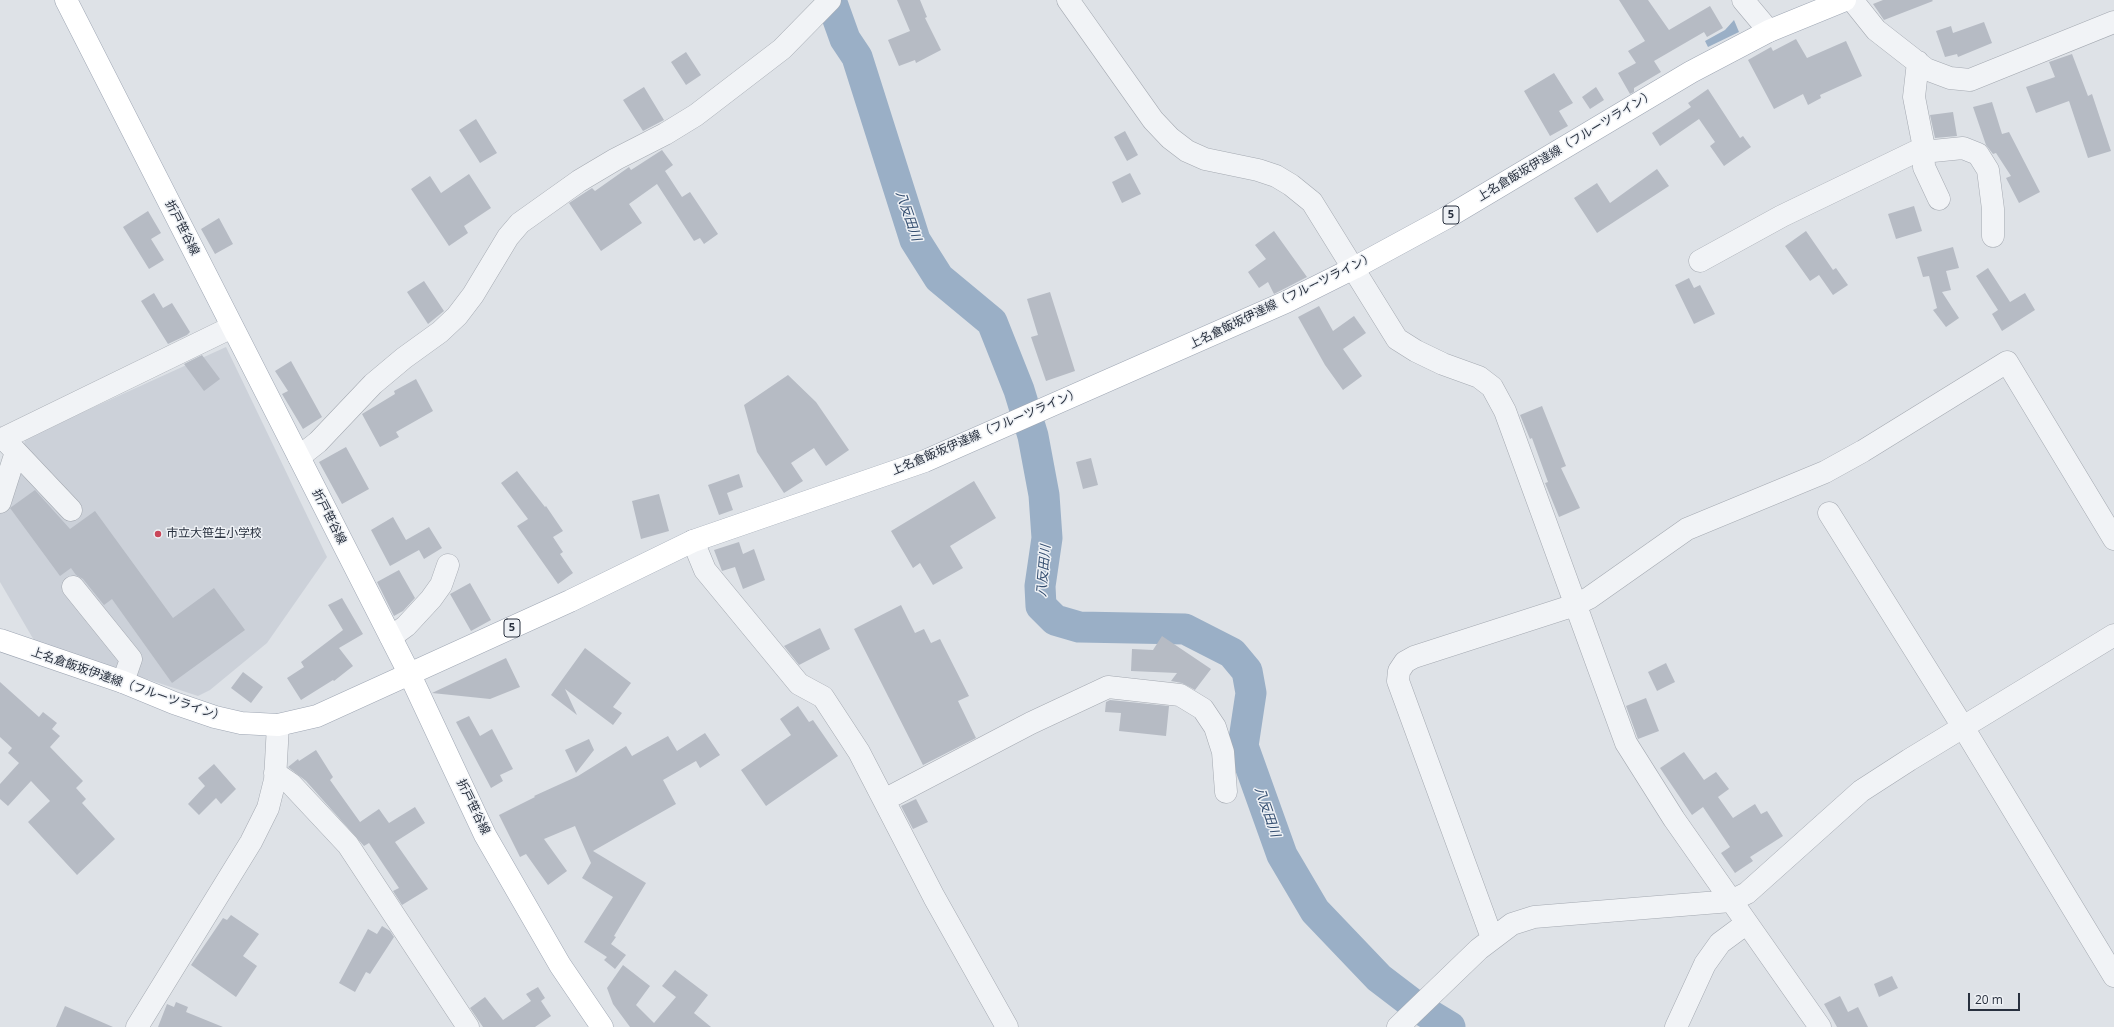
<!DOCTYPE html>
<meta charset="utf-8">
<style>
body{margin:0}
#map{position:relative;width:2114px;height:1027px;overflow:hidden;background:#dee2e7;font-family:"Open Sans",sans-serif}
canvas{display:block}
.scale{position:absolute;left:1968px;top:993px;width:52px;height:18px;box-sizing:border-box;border:2px solid #28303e;border-top:0;padding-left:5px;font-size:12px;line-height:14px;white-space:nowrap;color:#28303e;-webkit-text-stroke:3px #eef1f5;paint-order:stroke}
</style>
<div id="map">
<canvas width="2114" height="1027"></canvas>
<div class="scale">20 m</div>
</div>
<script>
const ctx = document.querySelector('canvas').getContext('2d');
ctx.lineJoin = 'round';
function fillPath(path, color) {
  ctx.fillStyle = color;
  ctx.fill(path, 'evenodd');
}
function toPath(rows) {
  const path = new Path2D();
  for (const r of rows) {
    path.moveTo(r[0], r[1]);
    for (let i = 2; i < r.length; i += 2) path.lineTo(r[i], r[i + 1]);
  }
  return path;
}
function strokePath(path, color, width, dash) {
  ctx.strokeStyle = color;
  ctx.lineWidth = width;
  ctx.lineCap = dash ? 'butt' : 'round';
  ctx.setLineDash(dash || []);
  ctx.stroke(path);
}
function drawText(font, color, halo, rows, align = 'center') {
  ctx.font = font + ' "Open Sans","Noto Sans JP",sans-serif';
  ctx.lineWidth = 3;
  ctx.setLineDash([]);
  ctx.textBaseline = 'middle';
  ctx.strokeStyle = halo;
  ctx.fillStyle = color;
  for (const [text, x, y, turn = 0] of rows) {
    ctx.save();
    ctx.translate(x, y);
    ctx.rotate((+turn || 0) * Math.PI / 180);
    ctx.textAlign = isNaN(turn) ? turn : align;
    if (halo) ctx.strokeText(text, 0, 0);
    ctx.fillText(text, 0, 0);
    ctx.restore();
  }
}
const built = toPath([
 [226,347,327,557,267,643,210,690,198,696,35,642,0,582,0,511,26,438]
]);
const water = toPath([
 [1734,20,1739,32,1708,47,1705,41,1725,30]
]);
const river = toPath([
 [831,0,845,39,857,57,915,240,939,278,992,322,1019,390,1033,436,1044,495,1047,538,1040,586,1041,606,1055,620,1079,627,1185,629,1232,653,1247,671,1251,693,1243,746,1282,855,1315,911,1379,978,1417,1007,1450,1027]
]);
const building = toPath([
 [897,0,920,0,927,17,925,18,941,50,916,63,915,60,899,66,888,40,910,31],
 [1619,0,1648,0,1669,30,1710,6,1723,28,1707,37,1704,32,1654,61,1661,72,1634,88,1634,92,1630,94,1618,73,1636,63,1628,51,1645,41],
 [1883,0,1932,0,1933,1,1884,20,1873,4],
 [1984,22,1992,43,1958,57,1957,54,1945,57,1936,31,1951,26,1953,33],
 [1796,39,1807,58,1846,41,1862,76,1820,95,1821,98,1808,105,1803,94,1774,109,1748,60,1771,47,1773,51],
 [686,52,701,75,686,85,671,62],
 [2072,54,2088,96,2092,94,2111,151,2088,158,2069,101,2036,113,2026,87,2055,77,2049,62],
 [1554,73,1573,103,1559,111,1568,126,1550,136,1524,91],
 [644,87,664,120,643,131,623,100],
 [1596,87,1604,100,1590,109,1582,97],
 [1708,89,1740,138,1743,136,1751,147,1724,166,1710,146,1715,142,1699,119,1660,146,1652,133,1691,107,1688,103],
 [1992,102,2002,134,2009,132,2040,192,2019,203,2006,178,2011,176,1996,153,1993,154,1986,145,1973,107],
 [1953,112,1957,136,1935,138,1930,115],
 [476,119,497,153,480,163,459,130],
 [1125,131,1138,155,1127,161,1114,137],
 [662,150,673,165,665,171,682,197,690,192,718,234,704,244,700,238,694,241,657,184,629,204,642,223,601,251,569,203,592,188,595,191,629,167,631,170],
 [1657,169,1669,186,1597,233,1574,198,1597,183,1610,203],
 [1130,173,1141,194,1122,203,1112,182],
 [469,174,491,208,464,226,468,233,449,246,411,189,430,176,441,193],
 [1914,206,1922,231,1896,239,1888,214],
 [148,211,161,233,151,239,164,260,149,269,123,227],
 [219,218,233,244,215,254,201,229],
 [1274,231,1307,277,1274,294,1268,282,1259,288,1248,272,1266,259,1255,245],
 [1806,231,1833,270,1836,268,1848,285,1833,295,1819,275,1810,281,1785,246],
 [1953,247,1959,268,1946,271,1951,290,1942,292,1959,318,1946,327,1933,310,1937,308,1929,276,1923,277,1917,257],
 [1988,268,2010,302,2025,293,2035,310,2002,331,1992,314,1998,310,1976,276],
 [1689,278,1694,288,1700,285,1715,314,1694,324,1675,285],
 [424,281,444,311,428,324,407,292],
 [1050,292,1075,371,1046,381,1031,337,1038,335,1027,299],
 [154,293,163,308,172,303,190,332,187,335,168,344,141,301],
 [1319,306,1333,331,1354,316,1366,333,1343,349,1362,376,1343,390,1325,365,1298,317],
 [202,355,220,379,204,391,184,364],
 [291,361,322,417,303,429,282,394,288,391,275,371],
 [788,375,816,402,849,450,826,466,814,448,791,463,803,481,784,493,757,452,744,405],
 [416,379,433,411,396,432,399,437,380,447,362,414,395,394,394,391],
 [1542,406,1566,466,1561,468,1580,508,1559,517,1545,483,1548,482,1532,438,1530,439,1520,415],
 [346,447,369,489,342,504,319,462],
 [1091,458,1098,485,1083,489,1076,462],
 [517,471,545,507,546,506,563,531,553,537,563,552,560,554,573,573,558,584,517,526,528,519,501,483],
 [739,474,743,487,727,493,733,510,719,515,708,485],
 [974,481,996,518,950,546,963,568,933,585,920,563,913,568,891,531],
 [35,490,70,529,95,511,173,618,214,588,245,630,172,683,112,599,104,605,83,579,76,575,71,568,60,576,10,508],
 [659,494,669,531,641,539,632,501],
 [393,517,406,540,429,527,442,548,424,559,419,550,390,566,371,530],
 [739,542,743,554,754,549,765,580,743,589,735,567,722,571,714,550],
 [399,570,415,598,403,611,394,616,377,582],
 [470,583,491,620,471,631,450,594],
 [342,598,363,634,339,648,353,666,334,681,333,680,301,700,287,678,304,667,301,662,343,630,328,605],
 [901,605,915,633,924,629,931,643,940,639,969,696,958,701,976,738,923,765,854,629],
 [820,628,830,649,799,665,784,646],
 [1162,636,1211,669,1195,690,1182,683,1171,681,1177,673,1131,671,1132,649,1153,650],
 [585,648,631,683,613,707,622,713,613,725,565,689,577,715,551,695],
 [506,658,520,687,490,699,432,693],
 [1666,663,1675,682,1657,691,1648,672],
 [243,672,263,687,251,703,231,688],
 [0,682,39,717,43,712,57,723,52,729,60,736,50,747,83,781,76,788,86,799,82,803,115,839,77,875,28,822,50,801,31,781,8,806,0,799,0,784,19,763,8,753,12,748,0,737],
 [1646,698,1659,731,1638,739,1626,706],
 [1110,700,1169,706,1166,736,1119,731,1121,713,1105,712,1106,702],
 [798,706,809,722,813,720,838,756,766,806,741,770,791,735,780,719],
 [469,716,480,736,492,729,513,769,500,775,503,781,491,788,456,722],
 [705,733,720,755,700,768,696,761,663,780,676,804,593,851,646,883,614,936,616,937,611,944,626,955,615,969,604,960,607,957,584,942,613,897,582,878,591,863,575,826,544,839,567,871,548,885,526,854,520,857,499,815,535,797,534,796,578,776,626,746,632,756,668,736,677,751],
 [589,739,594,750,576,773,565,750],
 [316,750,333,777,330,780,360,822,379,809,389,823,415,807,425,823,395,842,428,889,402,905,393,891,399,888,369,843,364,846,306,781,288,767,298,759,299,761],
 [1684,752,1704,780,1716,772,1729,789,1718,797,1733,818,1755,804,1761,814,1767,811,1783,836,1750,857,1753,861,1735,873,1721,853,1730,847,1703,807,1692,815,1660,768],
 [214,764,236,789,221,804,216,798,199,815,188,804,205,786,198,778],
 [916,799,928,822,913,829,901,806],
 [231,915,259,934,243,956,257,966,236,997,191,965,223,918,227,920],
 [382,926,390,931,394,937,370,974,366,972,355,992,339,983,368,929,377,934],
 [623,965,650,986,636,1005,654,1023,676,997,662,986,675,970,708,995,694,1013,711,1027,630,1027,613,1004,607,988],
 [1892,976,1898,988,1879,997,1874,984],
 [538,987,545,998,541,1001,551,1016,535,1027,483,1027,470,1008,485,997,503,1020,531,1001,526,994],
 [1840,996,1848,1012,1858,1007,1868,1027,1837,1027,1824,1004],
 [176,1002,188,1007,186,1012,223,1027,158,1027,167,1004,174,1007],
 [65,1006,113,1027,56,1027]
]);
const minor = toPath([
 [1068,0,1153,120,1170,138,1187,151,1205,159,1258,170,1276,176,1291,185,1312,202,1397,339,1416,351,1443,364,1479,377,1492,387,1505,411,1626,743,1674,819,1820,1027],
 [1743,0,1769,31],
 [1852,0,1876,30,1926,69,1950,78,1970,80,2114,22],
 [1918,62,1914,97,1923,143,1924,167,1939,199],
 [1923,152,1963,148,1978,154,1988,170,1993,209,1993,236],
 [1700,261,1782,216,1923,148],
 [3,438,71,510],
 [0,440,232,327],
 [299,457,318,442,373,384,404,358,440,332,457,316,473,295,508,237,520,223,579,181,616,159,665,134,696,115,782,49,830,0],
 [0,502,16,452],
 [1829,513,1963,727,2114,976],
 [693,541,705,570,799,684,823,697,859,752,934,897,1007,1027],
 [73,587,131,659,123,682],
 [391,637,406,626,431,599,441,585,448,565],
 [275,773,291,784,348,845,468,1027],
 [884,800,1031,723,1108,687,1180,695,1203,709,1215,727,1223,752,1226,792],
 [1492,938,1398,681,1399,671,1405,662,1414,657,1575,605,1589,598,1687,529,1825,472,1863,451,2007,362,2114,539],
 [137,1027,251,842,268,808,275,780,278,725],
 [1398,1027,1479,949,1512,924,1534,917,1731,901,1747,893,1861,791,1909,760,2114,635],
 [1676,1027,1705,964,1720,943,1747,923]
]);
const major = toPath([
 [66,0,410,675,485,835,560,965,602,1027],
 [0,640,123,682,174,703,215,717,241,723,278,725,317,716,570,601,693,541,925,461,1286,302,1354,268,1446,218,1691,72,1769,31,1845,0]
]);
const markers = [
 [158,534,4,"#c94659"]
];
const shields = [
 [1451,215,16],
 [512,628,16]
];
const shieldNames = [
 ["5",1451,215],
 ["5",512,628]
];
const streetNames = [
 ["上名倉飯坂伊達線（フルーツライン）",1566,146,-31],
 ["折戸笹谷線",182,228,63],
 ["上名倉飯坂伊達線（フルーツライン）",1282,301,-26],
 ["上名倉飯坂伊達線（フルーツライン）",986,432,-23],
 ["折戸笹谷線",329,517,63],
 ["上名倉飯坂伊達線（フルーツライン）",128,685,19],
 ["折戸笹谷線",473,807,64]
];
const poiNames = [
 ["市立大笹生小学校",166,534]
];
const waterNames = [
 ["八反田川",908,216,71],
 ["八反田川",1044,571,-85],
 ["八反田川",1267,812,71]
];
fillPath(built, '#ccd1d9');
fillPath(water, '#9aafc6');
strokePath(river, '#9aafc6', 31);
fillPath(building, '#b6bbc4');
strokePath(minor, '#a4a9b1', 23);
strokePath(major, '#9ea6b3', 23);
strokePath(minor, '#f1f3f6', 22);
strokePath(major, '#fff', 22);
for (const [x, y, r, color] of markers) {
  const dot = new Path2D();
  dot.arc(x, y, r, 0, 2 * Math.PI);
  ctx.fillStyle = color;
  ctx.fill(dot);
  strokePath(dot, '#eef1f5', 1.5);
}
for (const [x, y, w] of shields) {
  const box = new Path2D();
  box.roundRect(x - w / 2, y - 9, w, 18, 3);
  ctx.fillStyle = '#eef1f5';
  ctx.fill(box);
  strokePath(box, '#28303e', 1);
}
drawText('bold 11px', '#28303e', null, shieldNames);
drawText('12px', '#28303e', '#eef1f5', streetNames);
drawText('12px', '#28303e', '#eef1f5', poiNames, 'left');
drawText('italic 13px', '#344e70', '#eef1f5', waterNames);
</script>
